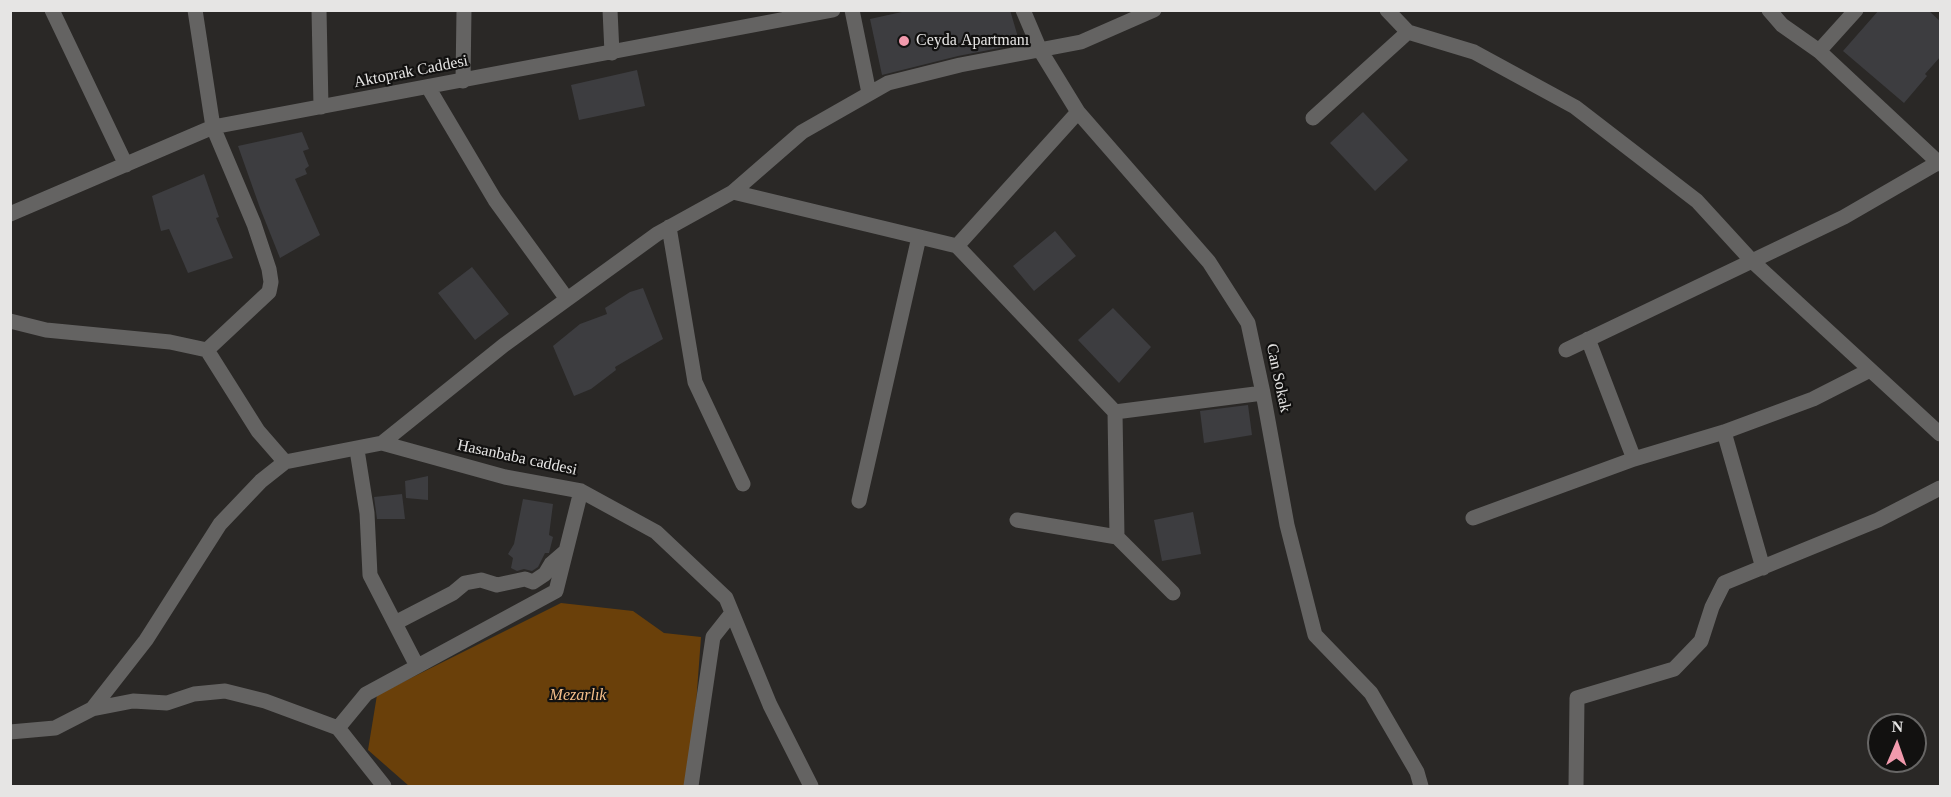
<!DOCTYPE html>
<meta charset="utf-8">
<style>
body{margin:0}
#map{position:relative;width:1951px;height:797px;overflow:hidden;background:#2a2826;font-family:Georgia,serif}
canvas{display:block}
.frame{position:absolute;inset:0;border:12px solid #e6e5e4;pointer-events:none}
.north{position:absolute;left:1867px;top:713px;width:60px;height:60px;box-sizing:border-box;background:#121110;border:2px solid #676665;border-radius:50%;rotate:2deg;font-size:16px;font-weight:700;line-height:24px;text-align:center;color:#e6e5e4}
.north::after{content:'';display:block;margin:auto;width:21px;height:27px;background:#f29aad;clip-path:polygon(50% 0,100% 100%,50% 72%,0 100%)}
</style>
<div id="map">
<canvas width="1951" height="797"></canvas>
<div class="frame"></div>
<div class="north">N</div>
</div>
<script>
const ctx = document.querySelector('canvas').getContext('2d');
ctx.lineJoin = 'round';
function fillPath(path, color) {
  ctx.fillStyle = color;
  ctx.fill(path, 'evenodd');
}
function toPath(rows) {
  const path = new Path2D();
  for (const r of rows) {
    path.moveTo(r[0], r[1]);
    for (let i = 2; i < r.length; i += 2) path.lineTo(r[i], r[i + 1]);
  }
  return path;
}
function strokePath(path, color, width, dash) {
  ctx.strokeStyle = color;
  ctx.lineWidth = width;
  ctx.lineCap = dash ? 'butt' : 'round';
  ctx.setLineDash(dash || []);
  ctx.stroke(path);
}
function drawText(font, color, halo, rows, align = 'center') {
  ctx.font = font + ' Georgia,serif';
  ctx.lineWidth = 4.5;
  ctx.setLineDash([]);
  ctx.textBaseline = 'middle';
  ctx.strokeStyle = halo;
  ctx.fillStyle = color;
  for (const [text, x, y, turn = 0] of rows) {
    ctx.save();
    ctx.translate(x, y);
    ctx.rotate((+turn || 0) * Math.PI / 180);
    ctx.textAlign = isNaN(turn) ? turn : align;
    if (halo) ctx.strokeText(text, 0, 0);
    ctx.fillText(text, 0, 0);
    ctx.restore();
  }
}
const green = toPath([
 [561,603,633,611,664,633,701,637,690,786,409,786,368,750,377,695]
]);
const building = toPath([
 [911,10,1010,10,1020,44,958,56,882,75,870,19],
 [1879,10,1928,10,1941,22,1941,56,1925,74,1927,76,1904,103,1843,51],
 [637,70,645,106,579,120,571,85],
 [1363,112,1408,160,1375,191,1330,143],
 [302,132,309,149,303,151,309,166,305,169,307,174,295,179,320,235,280,258,260,208,238,146],
 [204,174,219,217,216,218,233,258,188,273,169,229,161,231,152,196],
 [1055,231,1076,256,1034,291,1013,266],
 [472,267,509,314,475,340,438,293],
 [643,288,663,339,615,367,616,370,591,389,574,396,553,346,580,324,607,314,605,308,630,292],
 [1113,308,1151,347,1119,383,1078,340],
 [1248,405,1252,435,1204,443,1200,411],
 [428,476,428,500,406,498,405,481],
 [402,494,405,519,377,519,374,497],
 [523,499,553,504,549,535,553,537,549,553,545,553,538,567,532,571,524,569,517,571,511,568,513,558,508,554,514,544],
 [1193,512,1201,554,1162,561,1154,520]
]);
const minor = toPath([
 [52,10,126,165],
 [195,10,213,127,254,224,269,269,271,282,269,292,207,350],
 [319,10,321,107],
 [610,10,612,53],
 [852,10,869,93],
 [1023,10,1040,50,1078,112,1209,262,1248,323,1263,393,1287,525,1315,635,1371,693,1417,772,1421,786],
 [1387,10,1408,32,1474,52,1575,107,1697,201,1752,261,1940,434],
 [1769,10,1782,25,1819,51,1940,164],
 [1819,51,1856,10],
 [463,81,464,10],
 [428,87,495,200,567,299],
 [1313,118,1408,32],
 [733,192,957,246,1115,412,1117,537],
 [10,214,213,127,833,10],
 [669,227,695,382,743,484],
 [957,246,1078,112],
 [10,321,46,330,170,342,207,350,258,431,285,462,382,443,504,345,657,234,733,192,802,132,888,83,960,65,1081,42,1154,10],
 [1588,339,1634,459],
 [1566,350,1844,217,1939,162],
 [1115,412,1263,393],
 [1724,432,1763,568],
 [382,443,505,477,581,491,656,532,726,598,770,705,811,786],
 [357,450,367,513,370,575,417,666],
 [859,501,919,237],
 [1473,518,1634,459,1724,432,1813,399,1870,370],
 [1017,520,1117,537,1173,593],
 [395,623,453,593,465,583,481,580,497,585,525,579,533,582,545,574,551,564,566,551],
 [92,709,133,701,167,703,194,694,225,691,265,701,338,728,366,694,556,591,581,491],
 [338,728,384,786],
 [10,732,55,728,92,709,146,640,220,524,261,481,285,462],
 [691,786,713,637,732,613],
 [1576,786,1577,698,1674,669,1701,641,1712,607,1724,583,1878,520,1940,488]
]);
const markers = [
 [904,41,6,"#f29aad"]
];
const poiNames = [
 ["Ceyda Apartmanı",916,41]
];
const streetNames = [
 ["Aktoprak Caddesi",411,72,-11],
 ["Can Sokak",1278,378,78],
 ["Hasanbaba caddesi",517,458,12]
];
const parkNames = [
 ["Mezarlık",578,696]
];
fillPath(green, '#6a400a');
fillPath(building, '#3d3d40');
strokePath(minor, '#646362', 15);
for (const [x, y, r, color] of markers) {
  const dot = new Path2D();
  dot.arc(x, y, r, 0, 2 * Math.PI);
  ctx.fillStyle = color;
  ctx.fill(dot);
  strokePath(dot, '#121110', 2);
}
drawText('16px', '#e6e5e4', '#121110', poiNames, 'left');
drawText('16px', '#e6e5e4', '#121110', streetNames);
drawText('italic 16px', '#f6bf8a', '#121110', parkNames);
</script>
